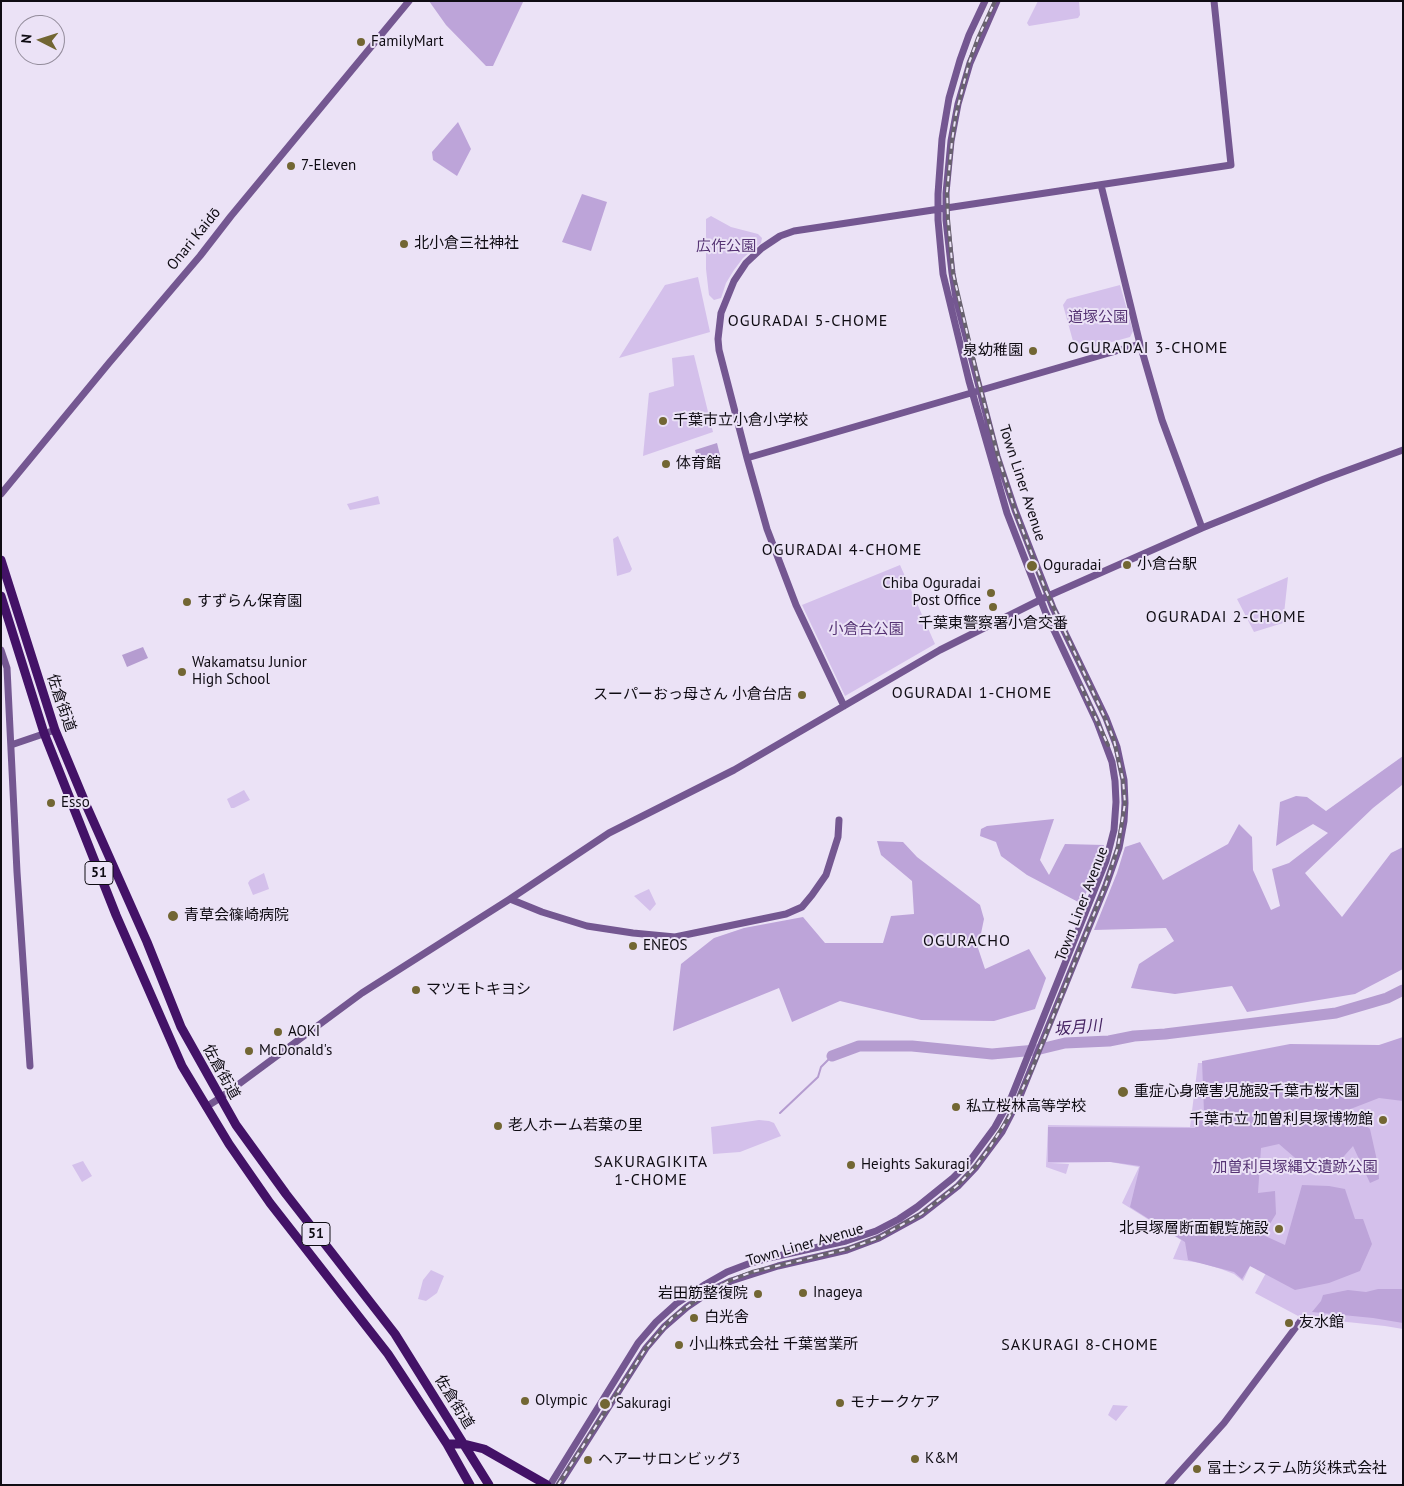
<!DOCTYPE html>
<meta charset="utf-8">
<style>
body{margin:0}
#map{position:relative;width:1404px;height:1486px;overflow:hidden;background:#ebe2f6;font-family:"PT Sans",sans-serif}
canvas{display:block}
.frame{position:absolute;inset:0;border:2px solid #0f0c13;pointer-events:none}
.north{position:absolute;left:15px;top:15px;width:50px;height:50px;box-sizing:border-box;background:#ebe2f6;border:1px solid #938c9b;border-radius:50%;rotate:275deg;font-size:14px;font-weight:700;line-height:20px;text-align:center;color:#0f0c13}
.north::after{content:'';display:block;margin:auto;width:18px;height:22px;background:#726633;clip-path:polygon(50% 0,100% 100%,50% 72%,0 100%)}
</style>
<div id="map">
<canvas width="1404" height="1486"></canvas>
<div class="frame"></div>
<div class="north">N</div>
</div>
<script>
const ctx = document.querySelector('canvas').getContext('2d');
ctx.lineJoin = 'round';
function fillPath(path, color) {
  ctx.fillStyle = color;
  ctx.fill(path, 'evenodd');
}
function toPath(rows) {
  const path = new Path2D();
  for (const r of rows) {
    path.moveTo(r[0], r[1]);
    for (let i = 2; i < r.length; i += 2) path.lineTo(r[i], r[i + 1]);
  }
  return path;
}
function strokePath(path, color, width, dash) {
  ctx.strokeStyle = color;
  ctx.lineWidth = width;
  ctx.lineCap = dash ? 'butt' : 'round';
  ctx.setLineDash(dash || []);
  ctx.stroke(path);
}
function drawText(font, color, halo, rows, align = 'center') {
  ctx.font = font + ' "PT Sans","Noto Sans JP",sans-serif';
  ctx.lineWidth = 4;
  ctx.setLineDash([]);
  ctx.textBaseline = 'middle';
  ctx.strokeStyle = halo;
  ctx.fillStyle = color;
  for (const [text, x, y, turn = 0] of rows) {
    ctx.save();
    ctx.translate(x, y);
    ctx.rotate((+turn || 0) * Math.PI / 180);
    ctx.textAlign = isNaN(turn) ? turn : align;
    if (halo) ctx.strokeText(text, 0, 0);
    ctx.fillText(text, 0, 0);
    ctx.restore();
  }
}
const green = toPath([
 [1038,1,1079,1,1080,15,1078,18,1029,26,1027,23],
 [711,216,731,227,758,234,762,238,761,243,743,258,734,270,726,283,721,298,714,300,709,295,706,269,706,219],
 [698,277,710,332,619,358,665,285],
 [1120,285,1133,331,1130,337,1076,352,1063,305,1067,299],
 [694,355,713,432,643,456,649,393,674,386,672,358],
 [378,496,380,504,350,510,347,504],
 [618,536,632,569,630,572,617,576,613,539],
 [900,565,935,644,845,696,802,605],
 [1288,577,1283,623,1254,632,1237,599],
 [244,790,250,800,234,808,231,808,227,799],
 [264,873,269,889,253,895,248,883,250,880],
 [649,889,656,904,650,911,634,896],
 [1403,1046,1403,1329,1385,1326,1300,1317,1255,1293,1266,1273,1250,1266,1243,1281,1234,1274,1221,1269,1201,1263,1173,1259,1181,1240,1122,1203,1139,1167,1110,1162,1051,1163,1069,1164,1066,1174,1046,1167,1048,1125,1190,1127,1198,1063,1242,1063],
 [759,1120,769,1121,774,1123,781,1136,740,1152,713,1154,711,1127],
 [83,1161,92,1176,82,1182,72,1165],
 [431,1270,444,1276,437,1293,426,1301,418,1299,423,1280],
 [1113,1405,1128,1406,1116,1421,1108,1415]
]);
const forest = toPath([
 [429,1,522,1,523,2,493,66,486,66,446,25],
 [458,122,471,149,457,176,433,160,432,152],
 [582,194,607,202,591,251,562,242],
 [1403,756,1403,786,1402,785,1373,808,1305,873,1342,917,1391,853,1403,847,1403,969,1355,994,1247,1012,1232,986,1175,994,1131,988,1139,964,1174,941,1166,928,1094,930,1117,873,1125,847,1140,842,1163,880,1228,844,1239,824,1252,837,1253,870,1271,910,1280,906,1272,869,1289,863,1328,833,1313,824,1276,846,1280,802,1296,796,1307,797,1326,811],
 [1054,819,1040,860,1049,875,1065,844,1104,845,1082,904,1027,875,1001,856,996,842,980,836,981,829,987,826],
 [877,841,903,842,917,857,980,905,984,919,978,948,985,969,1029,949,1046,978,1035,1009,994,1021,921,1020,840,1001,792,1022,779,988,673,1031,681,964,714,938,744,928,803,917,825,943,883,943,891,916,914,914,912,881,881,855],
 [1403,1037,1403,1101,1379,1098,1348,1110,1370,1129,1378,1165,1379,1179,1370,1183,1353,1146,1337,1164,1315,1166,1301,1163,1279,1144,1261,1148,1258,1193,1275,1191,1276,1214,1263,1235,1285,1245,1302,1185,1329,1186,1345,1189,1355,1219,1363,1219,1372,1244,1360,1271,1329,1283,1295,1290,1250,1266,1242,1279,1234,1272,1188,1260,1185,1242,1130,1207,1140,1166,1111,1162,1048,1162,1048,1127,1195,1128,1204,1112,1202,1061,1290,1044,1379,1045],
 [1378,1289,1403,1289,1403,1323,1373,1318,1312,1312,1321,1301,1323,1295,1348,1290,1366,1292]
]);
const water = toPath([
 [717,443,720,455,698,461,695,450],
 [143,647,148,658,127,667,122,655]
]);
const stream = toPath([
 [780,1113,818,1077,821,1067,832,1056]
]);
const river = toPath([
 [832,1056,859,1046,912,1046,992,1054,1036,1050,1065,1043,1109,1041,1134,1036,1165,1034,1336,1013,1387,998,1403,990]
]);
const secondary = toPath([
 [1101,185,1140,344,1162,420,1202,528],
 [747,458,1140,344],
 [1,494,109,363,200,256,231,216,409,1],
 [1,650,7,668,17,872,30,1066],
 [844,706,796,605,767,529,747,458,719,350,718,339,721,313,734,281,746,263,762,248,780,236,794,231,1231,165,1214,1],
 [11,745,55,730],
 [510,899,542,912,587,926,633,933,675,937,786,914,802,907,812,895,826,875,838,837,839,820],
 [206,1107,220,1098,362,993,510,899,609,833,734,770,940,650,1048,596,1202,528,1324,479,1403,450],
 [550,1485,638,1343,656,1322,677,1303,706,1284,727,1272,748,1264,769,1258,846,1241,876,1231,899,1219,917,1207,953,1178,969,1162,995,1127,1011,1098,1106,861,1114,830,1116,802,1115,781,1112,762,1097,722,1045,611,1007,513,969,381,943,274,938,220,938,194,942,139,949,98,960,60,969,35,985,1],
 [559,1485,646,1348,664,1327,687,1307,712,1290,731,1281,778,1266,847,1250,879,1238,921,1215,958,1186,976,1167,1002,1132,1018,1101,1106,885,1119,848,1124,821,1125,803,1124,780,1117,747,1106,718,1053,608,1015,510,997,456,956,298,952,273,946,220,946,193,951,141,958,104,970,63,997,1],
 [1168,1485,1224,1423,1302,1319]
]);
const highway = toPath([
 [1,560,55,730,87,807,147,942,181,1027,236,1125,286,1194,395,1334,489,1485],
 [1,596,44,733,116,915,182,1066,229,1144,270,1203,388,1354,447,1444,470,1485],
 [447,1444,464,1444,484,1449,547,1485]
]);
const rail = toPath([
 [1081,686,1108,745],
 [558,1485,646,1348,672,1318,695,1301,731,1280,752,1272,847,1249,878,1238,921,1214,958,1185,975,1167,988,1150,1009,1117,1032,1069,1106,884,1118,847,1125,803,1123,780,1114,740,1106,720,1046,591,1015,510,998,456,978,379,953,273,948,219,947,192,952,141,956,114,969,63,978,38,995,1]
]);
const markers = [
 [361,42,5,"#726633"],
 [291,166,5,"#726633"],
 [404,244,5,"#726633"],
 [1033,351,5,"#726633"],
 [663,421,5,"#726633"],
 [666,464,5,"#726633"],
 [1127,565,5,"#726633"],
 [1032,566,6,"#726633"],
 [991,593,5,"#726633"],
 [187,602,5,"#726633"],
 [993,607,5,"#726633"],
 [182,672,5,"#726633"],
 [802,695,5,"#726633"],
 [51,803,5,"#726633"],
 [173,916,6,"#726633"],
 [633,946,5,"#726633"],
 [416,990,5,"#726633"],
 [278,1032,5,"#726633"],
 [249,1051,5,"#726633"],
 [1123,1092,6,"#726633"],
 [956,1107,5,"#726633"],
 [1383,1120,5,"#726633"],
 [498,1126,5,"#726633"],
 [851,1165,5,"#726633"],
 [1279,1229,5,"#726633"],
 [803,1293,5,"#726633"],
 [758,1294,5,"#726633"],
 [694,1318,5,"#726633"],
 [1289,1323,5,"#726633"],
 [679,1345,5,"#726633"],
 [525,1401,5,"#726633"],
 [840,1403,5,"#726633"],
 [605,1404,6,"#726633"],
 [915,1459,5,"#726633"],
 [588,1460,5,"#726633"],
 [1197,1469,5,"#726633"]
];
const shields = [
 [99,873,28],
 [316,1234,28]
];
const shieldNames = [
 ["51",99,873],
 ["51",316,1234]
];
const poiNames = [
 ["FamilyMart",371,42],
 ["7-Eleven",301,166],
 ["北小倉三社神社",414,244],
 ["泉幼稚園",1023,351,"right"],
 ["千葉市立小倉小学校",673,421],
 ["体育館",676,464],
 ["小倉台駅",1137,565],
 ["Oguradai",1043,566],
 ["Chiba Oguradai",981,584,"right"],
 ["Post Office",981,601,"right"],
 ["すずらん保育園",197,602],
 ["千葉東警察署小倉交番",993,624,"center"],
 ["Wakamatsu Junior",192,663],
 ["High School",192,680],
 ["スーパーおっ母さん 小倉台店",792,695,"right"],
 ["Esso",61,803],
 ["青草会篠崎病院",184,916],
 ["ENEOS",643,946],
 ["マツモトキヨシ",426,990],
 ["AOKI",288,1032],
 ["McDonald's",259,1051],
 ["重症心身障害児施設千葉市桜木園",1134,1092],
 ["私立桜林高等学校",966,1107],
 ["千葉市立 加曽利貝塚博物館",1373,1120,"right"],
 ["老人ホーム若葉の里",508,1126],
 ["Heights Sakuragi",861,1165],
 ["北貝塚層断面観覧施設",1269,1229,"right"],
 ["Inageya",813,1293],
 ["岩田筋整復院",748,1294,"right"],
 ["白光舎",704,1318],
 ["友水館",1299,1323],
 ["小山株式会社 千葉営業所",689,1345],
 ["Olympic",535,1401],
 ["モナークケア",850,1403],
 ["Sakuragi",616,1404],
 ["K&M",925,1459],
 ["ヘアーサロンビッグ3",598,1460],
 ["冨士システム防災株式会社",1207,1469]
];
const streetNames = [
 ["Onari Kaidō",194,239,-51],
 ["Town Liner Avenue",1022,483,72],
 ["佐倉街道",61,703,71],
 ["Town Liner Avenue",1082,904,-69],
 ["佐倉街道",221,1072,61],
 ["Town Liner Avenue",805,1245,-16],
 ["佐倉街道",454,1402,58]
];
const parkNames = [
 ["広作公園",726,247],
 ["道塚公園",1098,318],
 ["小倉台公園",866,630],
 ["加曽利貝塚縄文遺跡公園",1295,1168]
];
const neighbourhoodNames = [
 ["OGURADAI 5-CHOME",808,321],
 ["OGURADAI 3-CHOME",1148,348],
 ["OGURADAI 4-CHOME",842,550],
 ["OGURADAI 2-CHOME",1226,617],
 ["OGURADAI 1-CHOME",972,693],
 ["OGURACHO",967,941],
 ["SAKURAGIKITA",651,1162],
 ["1-CHOME",651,1180],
 ["SAKURAGI 8-CHOME",1080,1345]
];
const waterNames = [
 ["坂月川",1078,1028,-5]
];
fillPath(green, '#d4c0eb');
fillPath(forest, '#bda4d9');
fillPath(water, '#b59cd0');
strokePath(stream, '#b59cd0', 2);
strokePath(river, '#b59cd0', 11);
strokePath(secondary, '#745791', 7);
strokePath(highway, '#431267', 9);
strokePath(rail, '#68626e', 4);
strokePath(rail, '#ebe2f6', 2, [5.5]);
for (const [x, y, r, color] of markers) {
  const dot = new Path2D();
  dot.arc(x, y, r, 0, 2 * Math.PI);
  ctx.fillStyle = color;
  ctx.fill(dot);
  strokePath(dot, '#ebe2f6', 2);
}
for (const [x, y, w] of shields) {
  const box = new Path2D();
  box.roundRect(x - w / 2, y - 11.5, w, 23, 4);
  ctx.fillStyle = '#ebe2f6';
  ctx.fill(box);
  strokePath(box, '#0f0c13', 1);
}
drawText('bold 14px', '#0f0c13', null, shieldNames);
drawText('15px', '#0f0c13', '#ebe2f6', poiNames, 'left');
drawText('15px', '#0f0c13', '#ebe2f6', streetNames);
drawText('15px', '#563474', '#ebe2f6', parkNames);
ctx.letterSpacing = '1px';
drawText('16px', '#0f0c13', '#ebe2f6', neighbourhoodNames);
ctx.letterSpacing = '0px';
drawText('italic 16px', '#452362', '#ebe2f6', waterNames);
</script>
